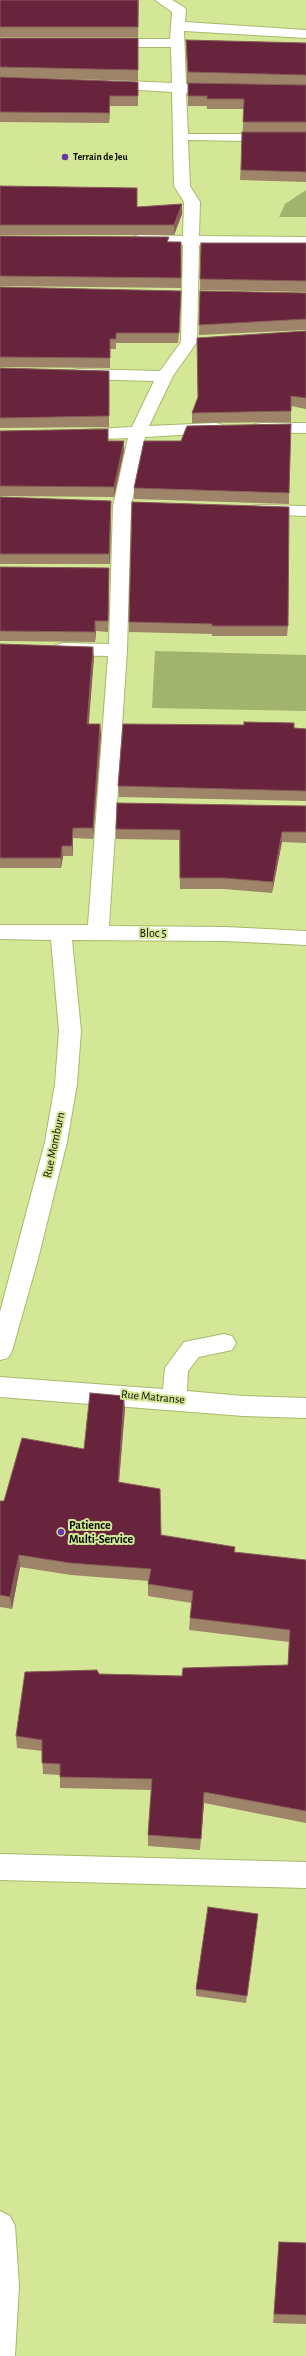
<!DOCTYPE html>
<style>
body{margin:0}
canvas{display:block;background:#d3e796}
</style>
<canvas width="306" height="2356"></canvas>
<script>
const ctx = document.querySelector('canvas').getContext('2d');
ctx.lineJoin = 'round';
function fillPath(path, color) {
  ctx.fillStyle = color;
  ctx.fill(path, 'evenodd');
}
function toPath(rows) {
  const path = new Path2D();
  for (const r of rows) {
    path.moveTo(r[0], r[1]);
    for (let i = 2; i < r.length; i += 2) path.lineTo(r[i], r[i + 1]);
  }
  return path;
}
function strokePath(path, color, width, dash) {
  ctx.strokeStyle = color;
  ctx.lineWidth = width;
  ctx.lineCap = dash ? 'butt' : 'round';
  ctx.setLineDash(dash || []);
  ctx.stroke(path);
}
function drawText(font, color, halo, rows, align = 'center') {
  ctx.font = font + ' "Alegreya Sans",sans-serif';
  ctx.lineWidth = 4;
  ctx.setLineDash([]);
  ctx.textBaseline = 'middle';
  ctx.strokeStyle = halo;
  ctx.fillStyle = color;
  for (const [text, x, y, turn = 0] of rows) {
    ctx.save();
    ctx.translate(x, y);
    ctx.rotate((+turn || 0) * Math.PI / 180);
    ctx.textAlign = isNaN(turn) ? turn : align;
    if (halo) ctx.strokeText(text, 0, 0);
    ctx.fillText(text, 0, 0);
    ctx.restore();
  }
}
const green = toPath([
 [306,190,306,217,279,217,285,204],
 [155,651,306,655,306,711,152,708]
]);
const minor = toPath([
 [155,0,172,0,184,7,186,10,185,22,306,30,306,38,184,31,186,84,198,86,200,89,198,92,186,93,188,134,306,134,306,142,188,140,190,186,200,202,199,236,306,237,306,247,199,245,197,342,173,376,149,426,215,423,221,424,223,428,221,432,215,433,145,437,131,506,127,650,109,926,226,927,306,931,306,945,226,941,72,940,81,1031,77,1084,67,1142,38,1259,12,1351,8,1358,0,1360,0,1312,45,1142,55,1084,59,1031,51,940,0,939,0,925,88,925,108,656,63,655,56,653,54,649,56,645,63,643,109,644,113,506,128,438,79,440,73,439,71,435,73,431,79,430,132,427,154,381,79,379,73,378,71,374,73,370,79,369,160,371,181,342,183,245,139,245,133,243,131,240,133,237,139,235,183,236,184,202,174,186,172,92,107,88,100,84,107,80,172,83,171,47,109,47,102,43,109,39,170,39,172,12,155,0],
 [261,423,306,423,306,433,255,432,253,428,255,424,261,423],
 [259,505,306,506,306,516,253,514,250,510,253,506,259,505],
 [224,1334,232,1336,236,1343,232,1350,199,1357,188,1371,187,1391,243,1396,306,1398,306,1418,243,1416,0,1397,0,1377,163,1389,165,1368,184,1342,224,1334],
 [0,1854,306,1862,306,1888,0,1880,0,1854],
 [0,2211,10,2216,15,2226,19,2286,15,2356,0,2356,0,2211]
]);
const wall = toPath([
 [0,0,139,0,138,37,0,37],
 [0,38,138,38,138,81,0,77],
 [186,40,306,43,306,85,187,83],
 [0,77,138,82,138,106,110,106,109,123,0,122],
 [188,83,306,85,306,182,240,180,244,109,207,109,207,106,188,106],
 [0,186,137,207,182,204,182,214,174,235,0,235],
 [0,236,181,242,181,288,0,286],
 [201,243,306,243,306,292,200,290],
 [0,287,180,301,178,343,116,343,116,349,110,349,110,368,0,367],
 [200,291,306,293,306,330,199,335],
 [306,331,306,409,291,406,291,422,192,423,192,413,198,398,197,338],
 [0,368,109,371,109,427,0,428],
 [0,431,109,441,124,451,114,497,0,496],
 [134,488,289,493,289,504,134,499],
 [0,497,111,501,110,564,0,564],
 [0,567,109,568,108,632,96,631,95,642,0,641],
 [129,622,288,626,287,636,212,636,212,634,129,632],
 [0,644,94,657,88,724,100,724,101,735,93,839,73,838,73,856,63,856,61,868,0,868],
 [294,728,306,729,306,801,119,797,118,786],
 [306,806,306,843,282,842,272,893,224,889,180,889,179,840,116,839,116,829],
 [125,1408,119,1482,161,1535,235,1552,306,1560,306,1823,204,1803,200,1850,148,1846,148,1835,152,1790,60,1788,60,1775,43,1774,42,1751,17,1748,16,1736,99,1674,182,1676,288,1665,289,1642,189,1630,190,1618,192,1603,148,1596,148,1584,149,1581,71,1575,20,1567,12,1609,0,1607,0,1501,4,1501,84,1449],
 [258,1914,246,2003,196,1996,196,1989],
 [279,2242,306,2243,306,2324,273,2323]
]);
const shadedWall = toPath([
 [110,96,110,106,109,123,109,113],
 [182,204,182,214,174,235,174,225],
 [181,291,180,301,178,343,179,333],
 [124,441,124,451,114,497,114,487],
 [111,501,111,511,110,564,109,554],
 [109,568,109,578,108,632,108,621],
 [95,621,96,631,95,642],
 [93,647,94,657,88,735,87,724],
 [100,724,101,735,93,839,93,828],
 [73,828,73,856,72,846],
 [282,832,282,842,272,893,273,882],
 [62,846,63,856,61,868,61,858],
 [124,1396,125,1408,118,1494,118,1482],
 [19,1555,20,1567,12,1609,10,1597],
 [204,1792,204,1803,200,1850,201,1839]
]);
const building = toPath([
 [0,0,138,0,138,27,0,27,0,0],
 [0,38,138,38,138,70,0,67,0,38],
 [186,40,306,43,306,75,188,72,186,40],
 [0,77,138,82,138,96,110,96,109,113,0,112,0,77],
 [188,83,306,85,306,122,243,122,244,99,207,99,207,96,188,96,188,83],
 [242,132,306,132,306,172,241,170,242,132],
 [0,186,137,188,137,207,182,204,174,225,0,225,0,186],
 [0,236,169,237,167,242,181,242,181,278,0,276,0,236],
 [201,243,306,243,306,281,200,279,201,243],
 [0,287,181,291,179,333,116,333,116,339,110,339,110,358,0,357,0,287],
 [200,291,306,293,306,319,199,325,200,291],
 [306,331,306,398,291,396,291,411,192,413,198,397,197,338,306,331],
 [0,368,109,371,109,416,0,418,0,368],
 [291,424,289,493,134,488,144,441,181,441,187,426,291,424],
 [108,429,108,441,124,441,114,487,0,486,0,431,108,429],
 [0,497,111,501,109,554,0,554,0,497],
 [132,502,289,507,288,626,212,626,212,624,129,622,132,502],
 [0,567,109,568,108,621,95,621,95,632,0,631,0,567],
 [0,644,93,647,87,724,100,724,93,828,73,828,72,846,62,846,61,858,0,858,0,644],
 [244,722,294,723,294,728,306,729,306,791,118,786,123,724,244,725,244,722],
 [117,803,306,806,306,832,282,832,273,882,224,878,180,878,180,830,116,829,117,803],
 [90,1393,124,1396,118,1482,160,1489,161,1535,235,1547,234,1552,306,1560,306,1811,204,1792,201,1839,148,1835,152,1779,60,1777,60,1764,42,1763,42,1740,16,1736,25,1672,97,1670,99,1674,182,1676,183,1668,288,1665,290,1630,190,1618,193,1591,148,1584,151,1569,70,1563,19,1555,10,1597,0,1595,0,1501,4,1501,22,1438,84,1449,90,1393],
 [208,1907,258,1914,247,1996,196,1989,208,1907],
 [279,2242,306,2243,306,2315,274,2314,279,2242]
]);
const markers = [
 [65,157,4,"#6a35ab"],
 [61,1532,4,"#6a35ab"]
];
const farPoinames = [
 ["Terrain de Jeu",73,157]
];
const streetNames = [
 ["Bloc 5",153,933],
 ["Rue Momburn",54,1145,-78],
 ["Rue Matranse",153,1397,5]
];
const poiNames = [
 ["Patience",69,1525],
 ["Multi-Service",69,1539]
];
fillPath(green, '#a2b36e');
strokePath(minor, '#a7ba6b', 2);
fillPath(minor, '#fff');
fillPath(wall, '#9e856a');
fillPath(shadedWall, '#885e58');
fillPath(building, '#68233d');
strokePath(building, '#885e58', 1);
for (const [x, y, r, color] of markers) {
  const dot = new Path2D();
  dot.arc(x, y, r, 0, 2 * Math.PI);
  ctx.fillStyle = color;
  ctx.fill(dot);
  strokePath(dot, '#d3e796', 1.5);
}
drawText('bold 10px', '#0a0e00', '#d3e796', farPoinames, 'left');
drawText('12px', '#0a0e00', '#d3e796', streetNames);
drawText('bold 12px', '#0a0e00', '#d3e796', poiNames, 'left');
</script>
